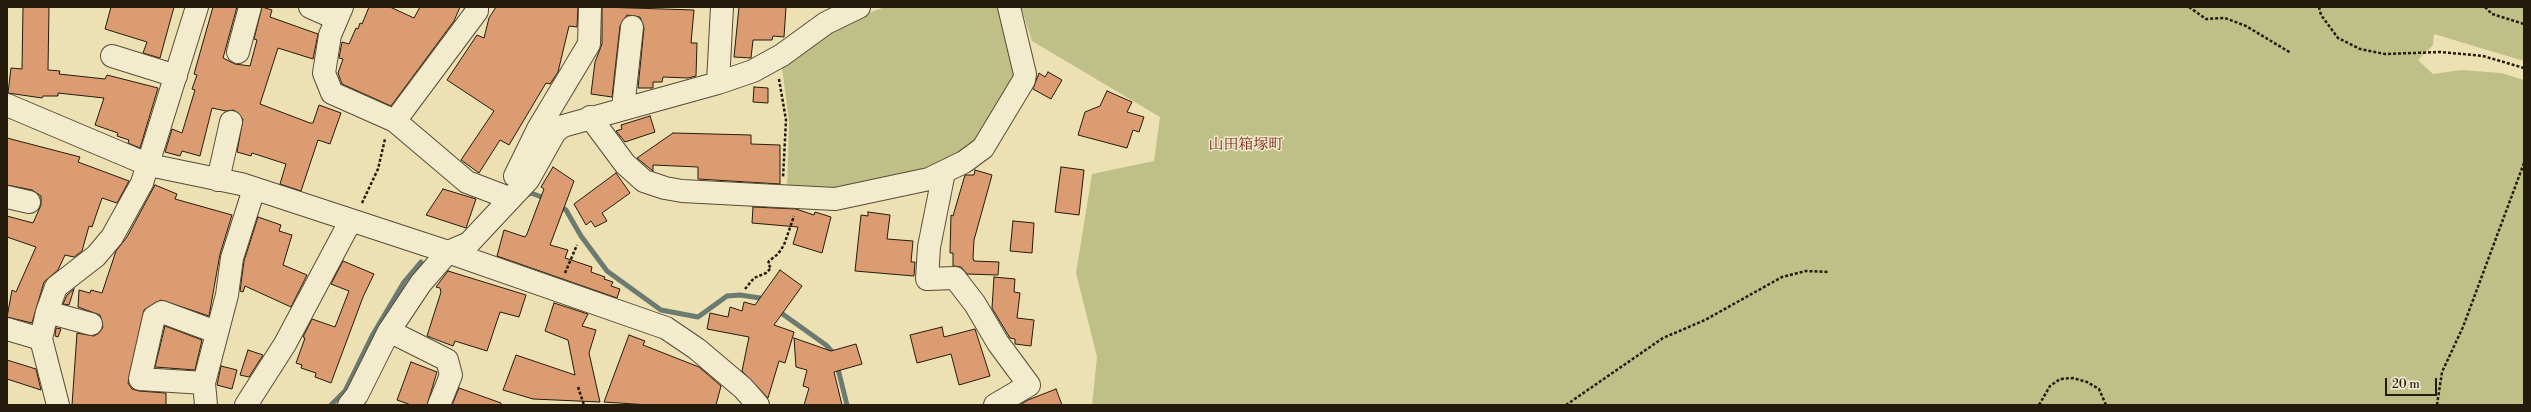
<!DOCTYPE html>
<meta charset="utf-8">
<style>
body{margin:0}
#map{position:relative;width:2531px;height:412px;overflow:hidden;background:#ede0b2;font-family:"Libre Bodoni",serif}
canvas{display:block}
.frame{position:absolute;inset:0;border:8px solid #251b0d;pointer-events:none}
.scale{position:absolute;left:2385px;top:378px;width:52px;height:18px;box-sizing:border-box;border:2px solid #251b0d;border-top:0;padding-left:5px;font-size:12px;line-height:14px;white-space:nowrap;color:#251b0d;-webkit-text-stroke:3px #f3ebcd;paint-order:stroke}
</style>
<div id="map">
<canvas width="2531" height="412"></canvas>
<div class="frame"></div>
<div class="scale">20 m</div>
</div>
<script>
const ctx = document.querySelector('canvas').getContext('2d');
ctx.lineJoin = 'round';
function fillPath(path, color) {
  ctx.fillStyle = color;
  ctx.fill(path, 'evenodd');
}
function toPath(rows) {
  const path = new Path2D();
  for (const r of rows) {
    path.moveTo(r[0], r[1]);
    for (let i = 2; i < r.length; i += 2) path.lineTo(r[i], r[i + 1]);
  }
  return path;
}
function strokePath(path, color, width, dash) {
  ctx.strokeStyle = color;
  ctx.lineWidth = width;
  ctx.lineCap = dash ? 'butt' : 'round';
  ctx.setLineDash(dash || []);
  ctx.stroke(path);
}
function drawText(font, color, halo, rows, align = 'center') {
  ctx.font = font + ' "Libre Bodoni","Noto Serif JP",serif';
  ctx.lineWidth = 3;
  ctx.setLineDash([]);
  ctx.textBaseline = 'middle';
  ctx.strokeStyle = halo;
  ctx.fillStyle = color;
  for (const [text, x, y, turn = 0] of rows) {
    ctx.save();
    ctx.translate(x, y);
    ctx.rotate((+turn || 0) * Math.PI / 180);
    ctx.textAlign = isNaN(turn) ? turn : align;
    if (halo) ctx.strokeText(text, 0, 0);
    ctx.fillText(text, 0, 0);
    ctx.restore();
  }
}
const green = toPath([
 [885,7,1002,7,1019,72,978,145,934,173,833,193,787,189,789,121,782,68,813,40,858,17],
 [1021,7,2524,7,2524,61,2434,34,2433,45,2418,60,2433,74,2461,70,2501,73,2524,80,2524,405,1092,405,1097,357,1076,273,1092,174,1154,161,1160,117,1032,41]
]);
const stream = toPath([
 [525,196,531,193,547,199],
 [559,206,566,210,581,236,607,271,661,310,698,317,727,296,740,295,760,298,764,301],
 [777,310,826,345,835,355],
 [837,365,847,405],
 [331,405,345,391,372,336,404,282,421,262]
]);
const building = toPath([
 [23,7,49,7,48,70,60,71,59,74,105,79,107,75,158,88,140,148,128,143,129,140,117,136,118,133,95,125,104,98,58,93,58,96,43,96,42,98,8,93,11,68,22,69,23,7],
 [111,7,174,7,160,58,143,53,147,42,105,29,111,7],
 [213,7,237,7,223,58,235,64,250,66,257,40,254,39,262,7,272,10,270,17,318,34,313,59,278,48,260,104,310,123,313,123,319,105,341,113,330,144,318,140,301,191,280,184,286,164,252,153,251,156,237,152,243,119,234,110,226,111,212,108,200,156,182,151,180,156,165,152,172,129,182,133,195,90,192,89,197,75,194,74,213,7],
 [369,7,390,7,414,18,420,7,460,7,454,21,391,106,342,84,338,73,343,59,339,58,342,42,349,44,356,28,358,29,360,23,362,24,369,7],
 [496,7,578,7,577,27,569,26,558,72,550,84,546,83,509,145,500,140,479,173,461,160,494,111,447,80,477,35,484,38,489,18,496,7],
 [602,7,694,10,691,43,697,43,696,76,688,78,663,77,662,82,653,82,653,88,638,88,644,28,640,17,627,15,620,26,612,97,591,94,595,62,602,44,602,7],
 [739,7,786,7,784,37,773,36,772,40,753,40,751,58,734,57,739,7],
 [1048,72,1062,80,1051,99,1033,89,1039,73,1045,77,1048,72],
 [754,87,768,88,768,103,753,102,754,87],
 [1107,91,1132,102,1127,112,1144,117,1139,132,1133,130,1127,148,1078,135,1085,112,1100,106,1107,91],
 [650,116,655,132,625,142,616,131,622,129,621,125,650,116],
 [673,133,751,135,751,144,780,145,780,184,698,179,698,167,653,165,653,171,637,158,673,133],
 [7,138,80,157,78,162,129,181,117,203,102,198,92,227,89,226,82,251,74,257,65,255,58,270,44,282,32,323,7,317,12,290,16,292,36,247,7,237,7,216,33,223,41,205,41,196,32,190,7,185,7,138],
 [553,167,574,181,550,245,568,250,565,258,592,267,591,272,605,277,604,279,613,282,611,286,620,289,617,298,497,256,504,230,525,237,527,234,544,189,541,187,553,167],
 [1061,167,1084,170,1079,215,1055,212,1061,167],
 [975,170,992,175,974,240,973,258,974,261,999,262,998,275,967,274,961,267,953,266,953,253,950,253,951,215,953,216,965,175,974,175,975,170],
 [616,173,630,193,602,213,607,221,595,227,591,221,586,225,574,204,616,173],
 [155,185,177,194,175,199,232,215,220,254,209,316,161,300,144,310,128,383,132,389,139,391,166,393,166,405,72,405,77,333,94,336,99,333,103,327,100,315,78,307,79,290,90,293,91,290,102,293,116,251,127,237,155,185],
 [443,189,476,199,466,228,426,215,443,189],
 [753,207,796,209,814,215,815,212,831,217,822,253,793,244,798,227,752,223,753,207],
 [868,212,890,215,887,239,913,241,911,262,915,262,914,276,855,271,861,215,868,216,868,212],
 [258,217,281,225,279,231,292,235,283,265,307,275,291,307,245,286,243,292,240,291,244,261,258,217],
 [1013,221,1034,223,1032,253,1010,251,1013,221],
 [343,261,374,274,363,297,331,383,315,377,316,373,301,368,302,365,296,363,305,338,303,337,312,319,335,327,349,291,331,284,343,261],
 [780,270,802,286,774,325,794,332,785,363,779,361,768,398,742,371,749,337,707,329,710,313,728,317,730,307,742,311,744,302,755,305,780,270],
 [448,271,526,295,519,317,500,312,487,351,455,341,453,346,427,336,441,292,440,288,436,287,448,271],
 [994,277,1015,279,1014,292,1020,293,1017,318,1034,320,1031,346,1015,344,1015,339,1010,338,992,308,994,277],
 [74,289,69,305,63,304,67,295,74,289],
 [554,303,588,314,582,326,596,330,589,353,600,402,533,399,503,390,516,355,575,375,568,340,545,331,554,303],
 [165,326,202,340,195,370,155,367,165,326],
 [942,327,944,337,975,329,990,376,959,385,951,354,917,363,910,335,942,327],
 [56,328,61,329,58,337,55,336,56,328],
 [629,335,645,341,643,345,699,367,721,386,716,405,649,405,604,402,629,335],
 [794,338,831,351,856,344,862,364,834,372,842,405,804,405,809,388,803,386,807,370,796,367,794,338],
 [248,350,263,355,249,377,240,375,248,350],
 [7,360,36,369,41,390,7,379,7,360],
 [411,362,437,372,427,405,411,405,397,400,411,362],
 [221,366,237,370,232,389,217,385,221,366],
 [459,388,501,403,501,405,452,405,459,388],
 [1056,389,1062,405,1020,405,1028,400,1056,389]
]);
const path = toPath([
 [2189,7,2206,19,2225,18,2246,26,2291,53],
 [2319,7,2321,15,2338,38,2360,49,2385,54,2441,52,2483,56,2524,68],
 [2485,7,2492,14,2524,24],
 [779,79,786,120,783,178],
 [362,203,378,169,385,139],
 [565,273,577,245],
 [745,289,754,278,766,273,771,268,768,264,769,261,778,254,784,245,794,216],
 [578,387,584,405],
 [1566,405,1663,338,1705,320,1782,277,1806,271,1829,272],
 [2039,405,2050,386,2060,379,2073,378,2087,382,2099,389,2106,405],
 [2437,405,2442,372,2463,327,2524,163]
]);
const minor = toPath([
 [310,7,337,19],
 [342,7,330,35,324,73,332,93,395,121,467,182,509,198],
 [238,52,250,7],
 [112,56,176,76],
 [718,83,722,7],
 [7,105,149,165,241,184,448,252,666,328,697,349,743,388,758,405],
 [623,108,632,27],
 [590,117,625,164,644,181,665,188,682,191,835,199,929,179,964,162,983,148,1024,80,1025,74,1009,7],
 [395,121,477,11,477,7],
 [944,172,929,247,927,279,955,278,975,304,998,343,1029,385,995,405],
 [515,176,538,129,589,44,590,7],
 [218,180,231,122],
 [7,197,29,202],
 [47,312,91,324],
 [7,329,41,339],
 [389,331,447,360,451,375,439,405],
 [204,383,140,379,154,317,162,312,216,332],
 [58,405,41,339,47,312,56,287,96,256,112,237,142,183,197,7],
 [206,405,204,383,227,295,232,258,254,189],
 [246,405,285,344,351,220],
 [349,405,357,395,389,331,421,283,448,252,469,243,528,180,555,132,563,126,718,83,753,71,782,55,826,23,859,7]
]);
const neighbourhoodNames = [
 ["山田箱塚町",1246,145]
];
fillPath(green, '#bfc087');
strokePath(stream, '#6c7b71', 5);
fillPath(building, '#db9c71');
strokePath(building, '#251b0d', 1);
strokePath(minor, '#574c36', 24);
strokePath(path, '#251b0d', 2.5, [3, 2]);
strokePath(minor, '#f3ebcd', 22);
drawText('15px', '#7a1f14', '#f3ebcd', neighbourhoodNames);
</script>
